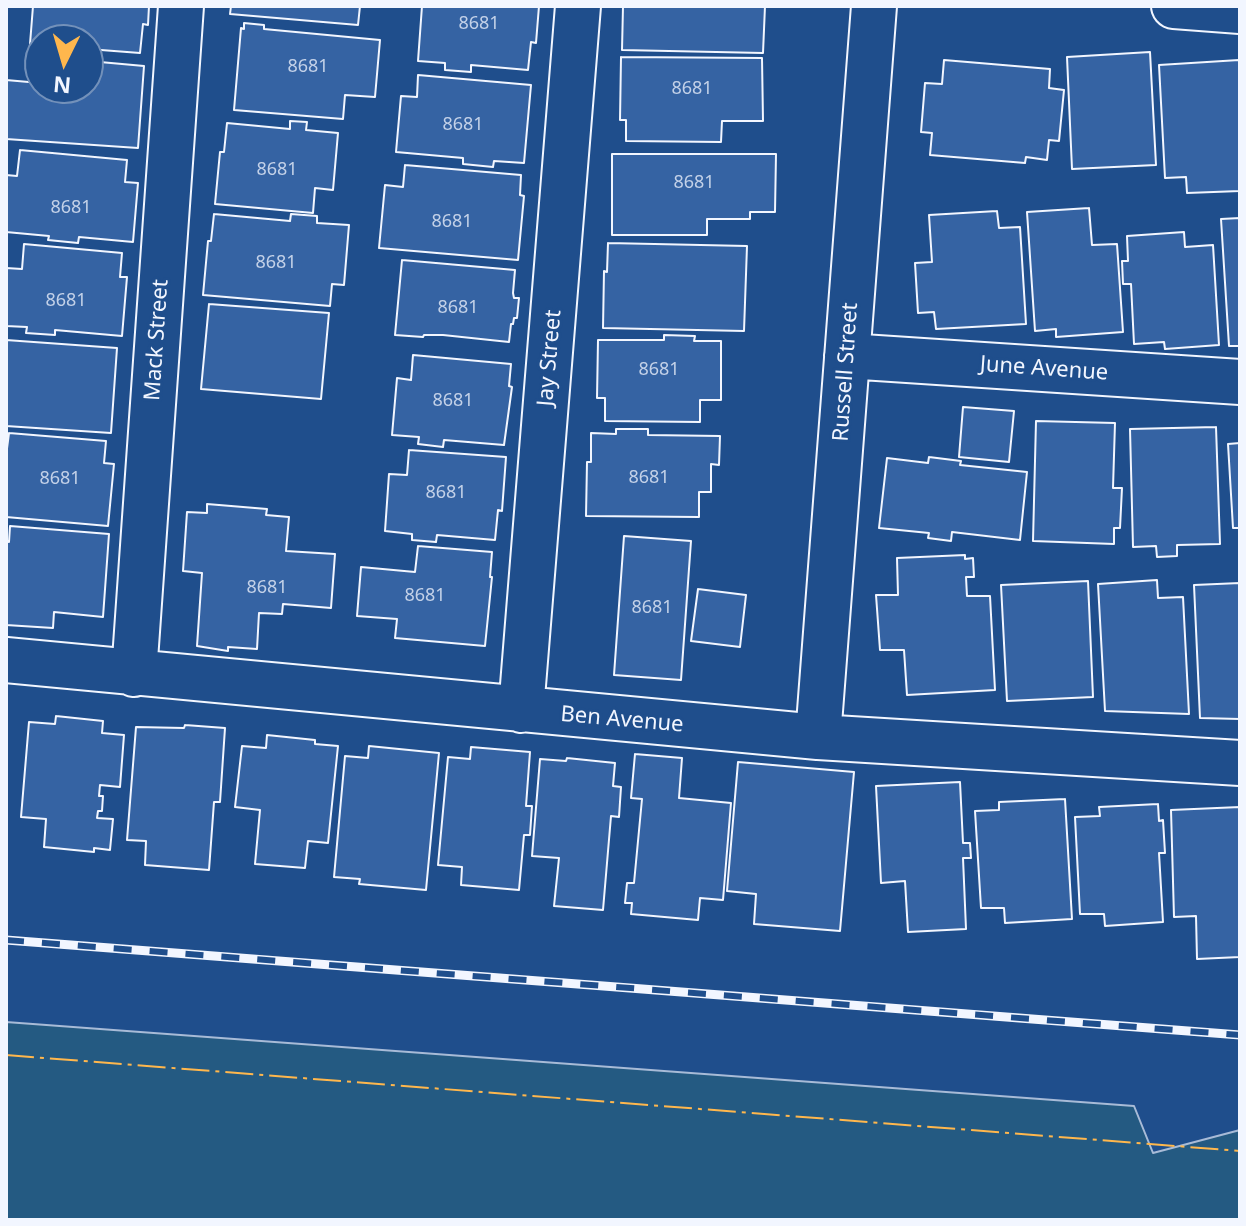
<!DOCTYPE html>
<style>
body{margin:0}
#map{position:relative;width:1246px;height:1226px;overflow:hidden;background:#1f4e8c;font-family:"Noto Sans",sans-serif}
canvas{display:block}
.frame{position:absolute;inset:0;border:8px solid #f2f6ff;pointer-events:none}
.north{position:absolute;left:24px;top:24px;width:80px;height:80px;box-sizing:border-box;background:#1f4e8c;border:2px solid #7391ba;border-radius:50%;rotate:185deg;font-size:22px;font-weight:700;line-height:32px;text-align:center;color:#f2f6ff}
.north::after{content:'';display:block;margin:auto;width:28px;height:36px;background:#ffb74d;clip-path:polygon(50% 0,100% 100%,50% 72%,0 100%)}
</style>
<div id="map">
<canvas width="1246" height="1226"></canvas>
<div class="frame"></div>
<div class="north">N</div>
</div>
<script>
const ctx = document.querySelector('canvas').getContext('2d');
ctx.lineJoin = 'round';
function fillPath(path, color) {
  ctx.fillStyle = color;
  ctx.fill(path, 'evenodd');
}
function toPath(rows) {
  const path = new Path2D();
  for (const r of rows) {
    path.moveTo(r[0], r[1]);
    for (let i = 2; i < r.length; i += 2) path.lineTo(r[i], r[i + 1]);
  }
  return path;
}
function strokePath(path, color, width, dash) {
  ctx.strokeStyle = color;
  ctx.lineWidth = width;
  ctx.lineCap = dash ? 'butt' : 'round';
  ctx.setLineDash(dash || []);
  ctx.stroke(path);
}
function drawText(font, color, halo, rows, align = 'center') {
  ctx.font = font + ' "Noto Sans",sans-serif';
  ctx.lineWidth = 6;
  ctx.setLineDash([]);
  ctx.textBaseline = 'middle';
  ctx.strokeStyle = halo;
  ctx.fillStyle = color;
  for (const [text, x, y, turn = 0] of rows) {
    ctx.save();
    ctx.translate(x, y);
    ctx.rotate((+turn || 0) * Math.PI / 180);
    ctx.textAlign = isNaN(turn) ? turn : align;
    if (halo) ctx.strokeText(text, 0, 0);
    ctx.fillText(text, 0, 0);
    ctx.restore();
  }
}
const green = toPath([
 [6,1022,1134,1106,1153,1153,1240,1130,1240,1220,6,1220,6,1022]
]);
const building = toPath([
 [33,6,149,6,148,25,143,24,140,53,88,49,88,40,40,40,40,45,30,44,33,6],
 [231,6,360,6,358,25,230,14,231,6],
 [422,6,539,6,536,43,531,42,528,70,471,65,471,72,445,70,445,63,418,61,422,6],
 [623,6,765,6,763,53,622,50,623,6],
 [244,23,264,25,264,29,380,40,375,97,345,95,343,119,234,110,241,28,244,29,244,23],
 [1150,52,1156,165,1072,169,1067,57,1150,52],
 [621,57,762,58,763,121,722,121,721,142,626,141,626,120,620,120,621,57],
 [944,60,1050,69,1049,88,1064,90,1059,141,1049,140,1047,160,1026,157,1025,163,930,155,932,133,921,132,925,83,942,84,944,60],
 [1239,60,1240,191,1187,193,1186,177,1165,178,1159,65,1239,60],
 [89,61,144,66,138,148,6,139,6,80,40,83,40,88,88,88,89,61],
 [418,75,531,85,524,163,494,161,493,167,463,164,463,158,396,152,401,96,417,97,418,75],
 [290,121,307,122,306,130,338,133,333,190,315,188,313,213,215,204,220,152,224,152,227,123,290,129,290,121],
 [20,150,127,160,125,182,138,183,133,242,79,237,78,243,48,240,49,236,6,232,6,175,17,176,20,150],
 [612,154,776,154,775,212,750,212,750,219,707,219,707,235,612,235,612,154],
 [405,165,521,175,520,195,524,196,518,260,379,248,385,185,403,187,405,165],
 [1089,208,1092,245,1117,244,1123,332,1056,337,1056,329,1035,331,1027,212,1089,208],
 [997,211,999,228,1020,227,1026,324,936,329,934,312,918,313,915,263,932,262,929,215,997,211],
 [214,214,290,221,291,214,317,216,317,223,349,225,344,285,332,284,330,306,203,295,208,241,211,241,214,214],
 [1240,218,1240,346,1229,346,1221,219,1240,218],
 [1184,232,1185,247,1213,245,1219,345,1165,349,1164,342,1134,344,1131,284,1123,284,1122,261,1128,261,1127,236,1184,232],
 [608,243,747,246,744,331,603,328,604,271,607,272,608,243],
 [24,244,122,253,120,277,127,277,122,336,55,330,55,335,26,333,27,327,6,326,6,268,22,269,24,244],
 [402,260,515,270,513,293,514,298,519,298,517,318,514,318,513,324,511,324,509,342,443,335,424,335,423,337,395,335,402,260],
 [209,304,329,313,321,399,201,389,209,304],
 [664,335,695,336,694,341,721,341,721,400,700,400,700,422,605,421,605,398,597,398,598,340,664,340,664,335],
 [6,340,117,348,111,433,6,426,6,340],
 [413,355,511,364,509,386,512,387,504,445,444,440,443,447,418,444,419,437,392,435,397,378,411,380,413,355],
 [963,407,1014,411,1009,462,959,457,963,407],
 [1036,421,1115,423,1113,488,1122,488,1120,528,1114,528,1114,544,1033,541,1036,421],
 [1216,427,1220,544,1177,545,1177,556,1157,557,1156,546,1133,547,1130,429,1216,427],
 [616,429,648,429,648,435,720,436,719,465,711,464,711,492,699,492,699,517,586,516,587,462,591,462,591,433,616,434,616,429],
 [9,433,106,441,104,463,114,464,108,526,6,517,6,456,9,433],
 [1240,443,1240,528,1233,528,1228,444,1240,443],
 [409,450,506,457,502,511,498,510,495,540,437,535,436,542,412,540,412,534,385,531,389,474,407,475,409,450],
 [929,457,961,461,960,465,1027,472,1020,540,952,532,951,541,928,538,929,533,879,528,887,458,928,463,929,457],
 [207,504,267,509,266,515,289,517,286,551,335,554,331,608,283,604,282,614,259,613,257,649,228,647,228,651,197,646,202,573,183,571,187,512,207,513,207,504],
 [10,526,109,534,103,617,54,612,53,628,6,625,6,541,9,542,10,526],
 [624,536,691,541,681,680,614,675,624,536],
 [418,546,492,552,490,577,492,577,485,646,395,638,397,619,357,616,361,567,415,572,418,546],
 [965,555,965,559,973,558,974,577,966,577,967,596,990,596,995,690,907,695,904,650,880,650,876,595,898,595,897,558,965,555],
 [1157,580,1158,598,1183,597,1189,714,1105,711,1098,584,1157,580],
 [1088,581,1093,697,1007,701,1001,585,1088,581],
 [1240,583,1240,719,1200,718,1194,585,1240,583],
 [698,589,746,595,740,647,691,641,698,589],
 [56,716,103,721,102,733,124,735,120,787,100,785,99,796,103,796,102,811,98,811,97,818,113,819,110,850,94,848,94,852,44,847,46,819,21,817,29,722,55,724,56,716],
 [185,725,225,728,220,802,214,802,209,870,145,865,146,841,127,840,136,727,184,728,185,725],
 [267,735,315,740,315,744,338,746,328,843,308,841,305,868,255,864,260,810,235,807,242,746,266,748,267,735],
 [369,746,439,753,426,890,359,884,360,879,334,877,345,756,368,758,369,746],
 [471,747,530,752,526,806,532,806,530,835,524,835,519,890,461,885,462,867,438,865,448,757,470,759,471,747],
 [635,754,682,758,679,798,731,803,723,900,700,898,698,920,631,914,632,903,625,903,627,883,634,883,642,799,631,798,635,754],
 [567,758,615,763,613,786,621,787,619,817,611,816,603,910,554,906,559,858,532,856,540,759,566,761,567,758],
 [738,762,854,772,840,931,754,924,756,894,727,891,738,762],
 [960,782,963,843,970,843,971,858,963,858,966,929,908,932,905,881,881,883,876,786,960,782],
 [1065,799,1072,919,1005,923,1004,908,981,908,975,811,999,810,999,802,1065,799],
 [1158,804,1159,821,1163,820,1165,853,1159,853,1163,922,1105,926,1104,914,1080,914,1075,817,1100,816,1099,807,1158,804],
 [1240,807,1240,957,1197,959,1196,916,1174,917,1171,810,1240,807]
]);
const minor = toPath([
 [1174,6,1240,11],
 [847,356,1240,382],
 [6,660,818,737,1240,763],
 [134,674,181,6],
 [521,710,578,6],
 [818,737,874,6]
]);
const rail = toPath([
 [6,940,1240,1035]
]);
const power = toPath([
 [6,1055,1240,1151]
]);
const numberNames = [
 ["8681",479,24],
 ["8681",308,67],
 ["8681",692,89],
 ["8681",463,125],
 ["8681",277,170],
 ["8681",694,183],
 ["8681",71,208],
 ["8681",452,222],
 ["8681",276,263],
 ["8681",66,301],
 ["8681",458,308],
 ["8681",659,370],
 ["8681",453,401],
 ["8681",649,478],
 ["8681",60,479],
 ["8681",446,493],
 ["8681",267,588],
 ["8681",425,596],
 ["8681",652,608]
];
const streetNames = [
 ["Mack Street",157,340,-86],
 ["Jay Street",550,358,-85],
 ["June Avenue",1044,369,4],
 ["Russell Street",846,372,-86],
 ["Ben Avenue",622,720,5]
];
fillPath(green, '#245a82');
strokePath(green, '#a8bbd7', 2);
fillPath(building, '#3563a3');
strokePath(building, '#f2f6ff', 2);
strokePath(minor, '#f2f6ff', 48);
strokePath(minor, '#1f4e8c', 44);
strokePath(rail, '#f2f6ff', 9);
strokePath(rail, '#1f4e8c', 6, [18]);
strokePath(power, '#ffb74d', 2, [28, 6, 4, 6]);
drawText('18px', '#c3d1e8', null, numberNames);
drawText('22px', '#f2f6ff', '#1f4e8c', streetNames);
</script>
